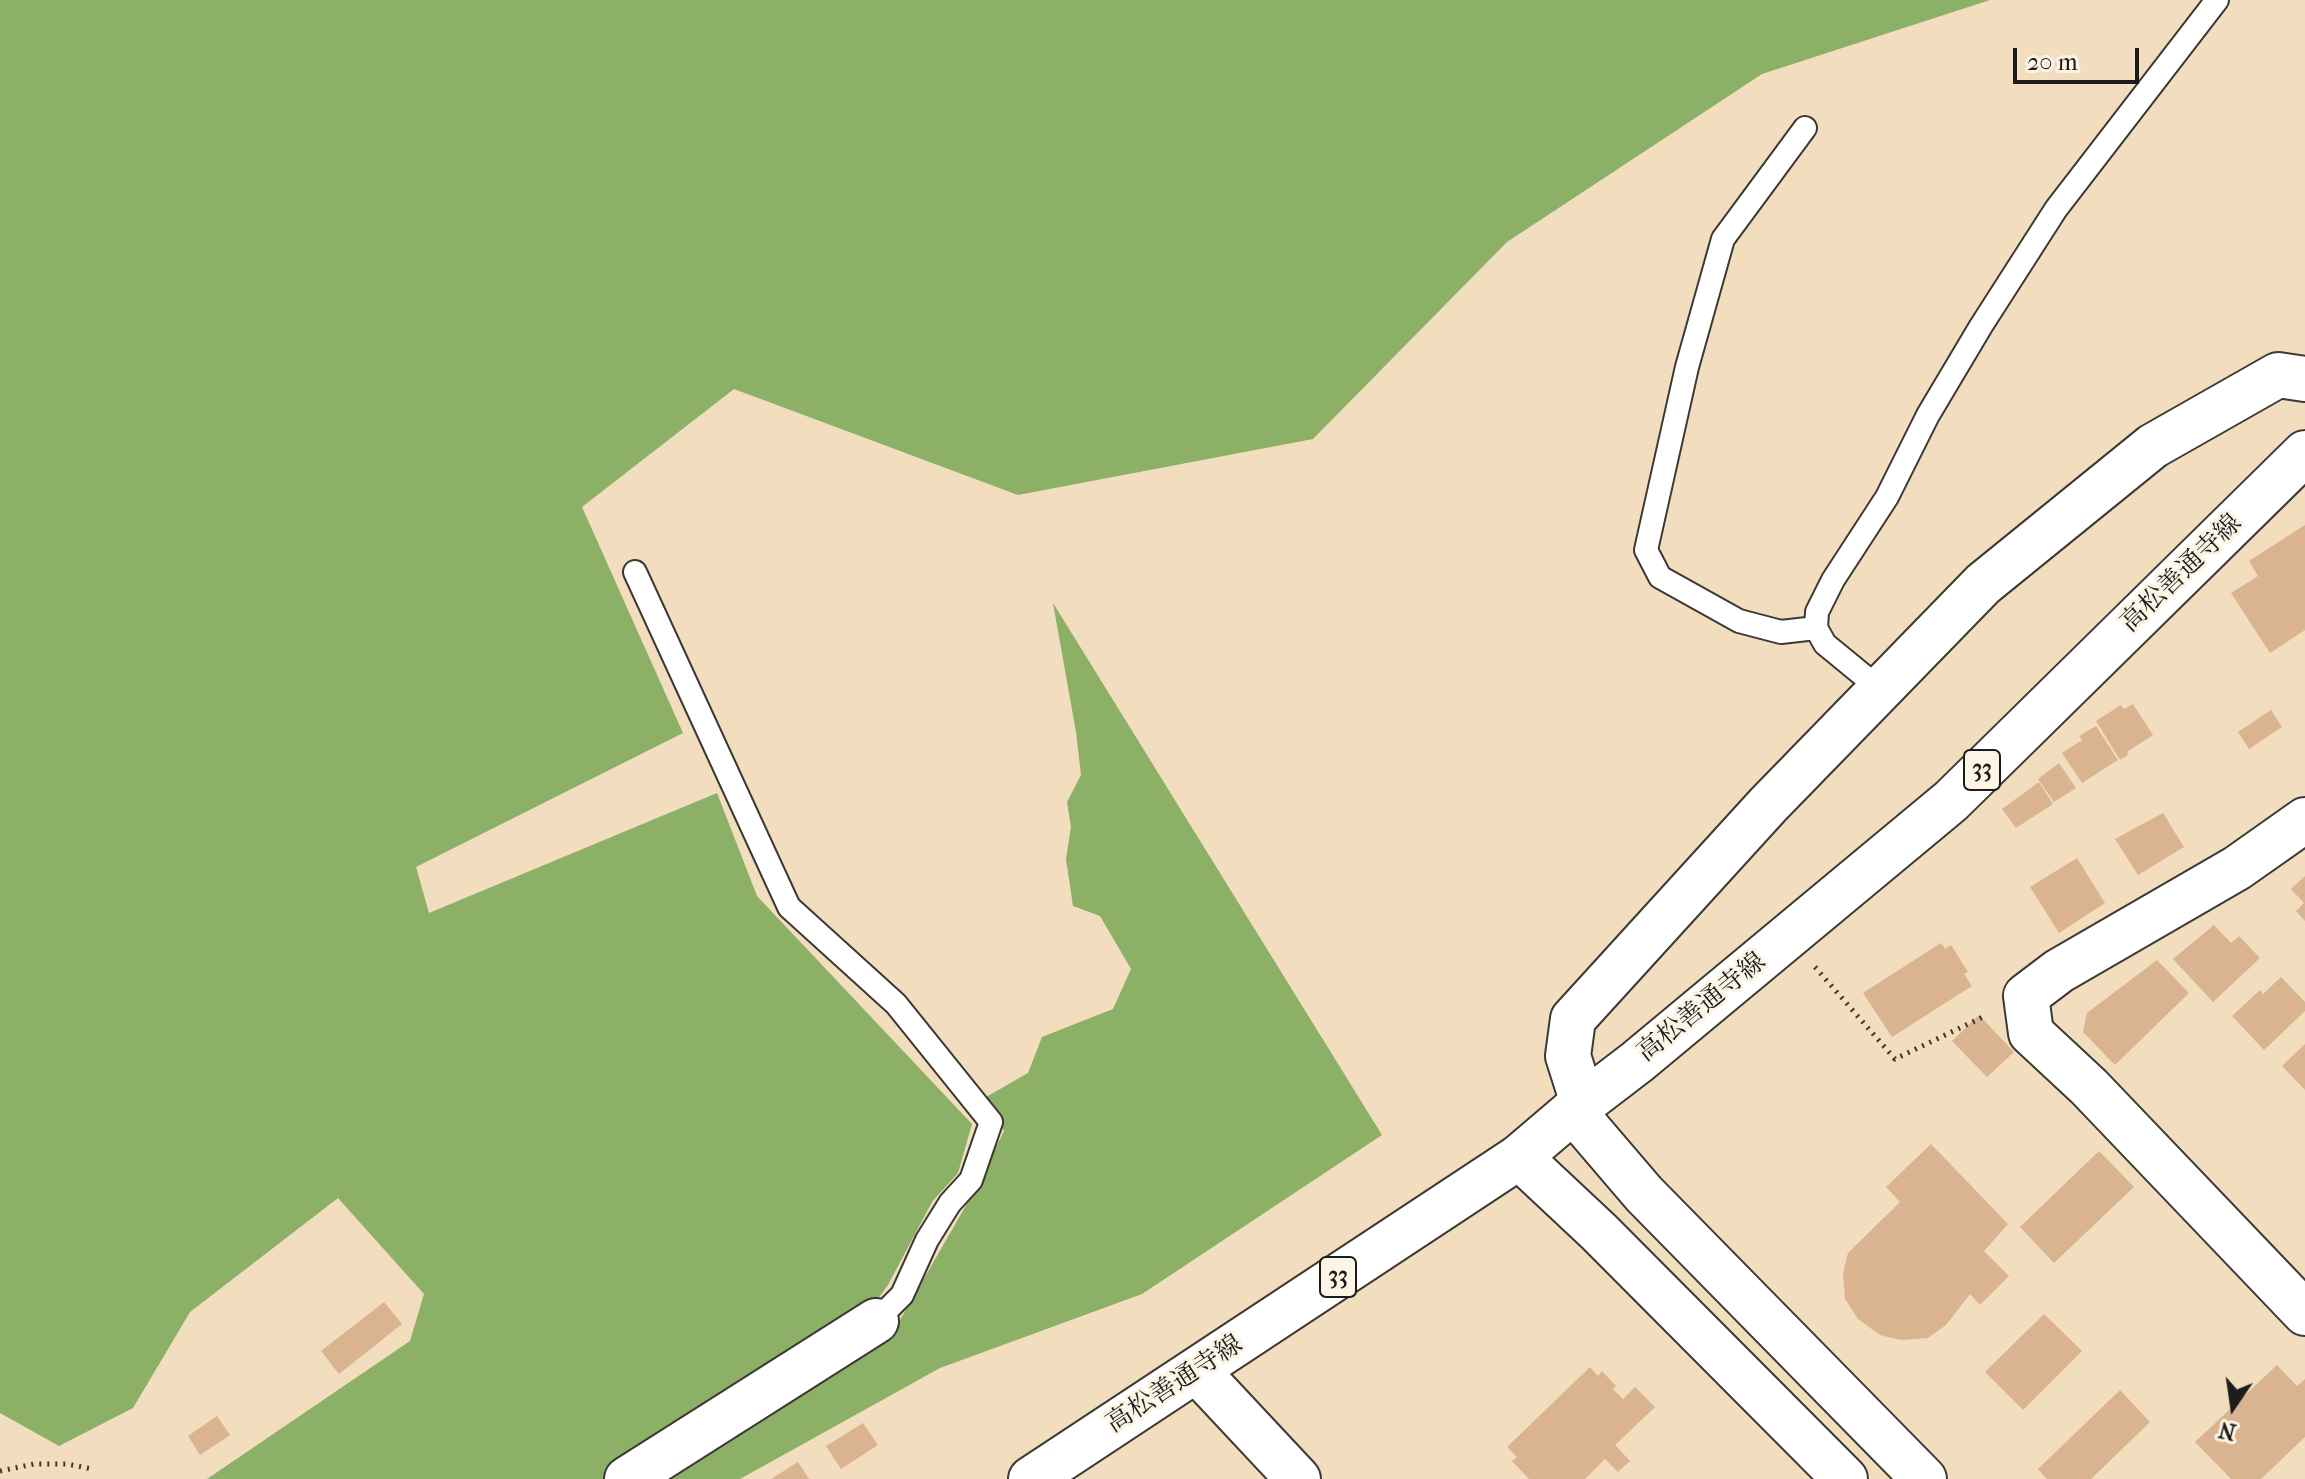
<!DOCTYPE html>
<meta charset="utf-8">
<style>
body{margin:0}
#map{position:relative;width:2305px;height:1479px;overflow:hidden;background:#f2ddbe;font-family:"IM FELL French Canon",serif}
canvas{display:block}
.north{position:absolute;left:2193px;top:1367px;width:80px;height:80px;-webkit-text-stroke:6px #fcf5e5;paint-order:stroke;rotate:193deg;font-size:22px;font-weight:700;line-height:32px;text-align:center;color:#1c1c1c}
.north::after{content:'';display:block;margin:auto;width:28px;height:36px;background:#1c1c1c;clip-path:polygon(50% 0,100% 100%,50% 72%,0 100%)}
.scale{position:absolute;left:2013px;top:48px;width:126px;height:36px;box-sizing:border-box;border:4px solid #1c1c1c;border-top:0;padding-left:10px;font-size:24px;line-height:28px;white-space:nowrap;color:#1c1c1c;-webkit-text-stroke:6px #fcf5e5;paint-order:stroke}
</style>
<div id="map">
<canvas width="2305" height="1479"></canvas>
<div class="north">N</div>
<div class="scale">20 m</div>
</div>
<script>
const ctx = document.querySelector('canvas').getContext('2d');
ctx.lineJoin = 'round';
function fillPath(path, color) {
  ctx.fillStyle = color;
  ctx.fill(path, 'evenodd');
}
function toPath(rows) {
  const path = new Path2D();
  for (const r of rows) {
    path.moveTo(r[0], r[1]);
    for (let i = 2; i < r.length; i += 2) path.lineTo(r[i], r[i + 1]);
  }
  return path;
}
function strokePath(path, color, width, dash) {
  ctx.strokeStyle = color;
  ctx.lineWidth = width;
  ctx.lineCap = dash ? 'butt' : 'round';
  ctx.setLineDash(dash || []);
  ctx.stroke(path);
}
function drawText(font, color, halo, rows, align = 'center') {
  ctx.font = font + ' "IM FELL French Canon","Noto Serif JP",serif';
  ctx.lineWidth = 6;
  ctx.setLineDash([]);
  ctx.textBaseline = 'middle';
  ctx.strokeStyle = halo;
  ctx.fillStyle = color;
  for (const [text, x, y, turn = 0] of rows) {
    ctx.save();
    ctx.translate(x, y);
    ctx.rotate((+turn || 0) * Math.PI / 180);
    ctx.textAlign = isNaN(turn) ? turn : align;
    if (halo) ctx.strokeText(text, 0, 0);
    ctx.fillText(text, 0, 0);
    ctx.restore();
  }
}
const forest = toPath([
 [0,0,1990,0,1762,74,1507,242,1313,439,1018,495,734,389,582,507,683,733,416,867,429,913,717,793,757,896,972,1124,958,1173,932,1202,888,1285,867,1314,610,1479,207,1479,410,1341,424,1294,338,1198,190,1312,133,1408,59,1446,0,1413],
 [1053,603,1382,1135,1142,1294,940,1368,740,1479,657,1479,822,1376,900,1320,972,1195,1004,1131,986,1097,1028,1073,1042,1037,1113,1009,1131,969,1100,916,1073,906,1066,859,1071,827,1067,802,1081,775,1076,732]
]);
const building = toPath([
 [2305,525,2305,630,2270,653,2231,593,2258,576,2249,561],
 [2133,704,2153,735,2127,752,2128,755,2120,760,2096,721,2121,705,2124,709],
 [2271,710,2282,727,2249,749,2238,732],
 [2096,726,2118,760,2082,783,2062,753,2082,740,2079,736],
 [2059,763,2076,788,2054,802,2038,779],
 [2039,782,2053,804,2016,828,2002,809],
 [2163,813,2184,847,2138,875,2115,839],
 [2077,858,2105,903,2059,933,2030,887],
 [2305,876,2305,921,2296,911,2304,903,2291,889],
 [2214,925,2231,943,2239,936,2260,958,2213,1002,2173,959],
 [1941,943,1945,949,1951,945,1968,972,1964,974,1972,986,1892,1037,1863,993],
 [2157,960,2189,993,2115,1065,2083,1032,2087,1013],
 [2281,977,2305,1002,2305,1011,2264,1050,2232,1016,2260,990,2263,994],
 [1979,1015,2014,1052,1987,1077,1952,1041],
 [2305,1044,2305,1090,2282,1066],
 [1931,1144,2008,1224,1984,1251,2009,1276,1980,1305,1970,1294,1946,1325,1928,1338,1901,1340,1880,1335,1858,1319,1845,1299,1843,1274,1848,1253,1900,1202,1886,1187],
 [2099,1151,2134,1187,2054,1263,2020,1227],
 [384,1302,402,1324,339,1374,321,1351],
 [2044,1314,2082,1351,2023,1410,1985,1372],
 [2277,1365,2297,1386,2305,1379,2305,1437,2261,1479,2231,1479,2195,1442],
 [1590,1367,1598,1376,1602,1371,1616,1386,1613,1389,1623,1399,1635,1387,1655,1407,1615,1445,1630,1461,1618,1472,1605,1459,1585,1479,1529,1479,1512,1461,1517,1457,1507,1447],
 [2120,1390,2150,1422,2091,1479,2047,1479,2038,1469],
 [217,1416,230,1435,200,1455,188,1436],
 [863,1423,878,1445,841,1469,826,1446],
 [798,1462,809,1479,771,1479]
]);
const path = toPath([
 [1815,967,1895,1059,1985,1016],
 [0,1471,34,1464,67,1464,92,1469]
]);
const service = toPath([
 [1805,128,1723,239,1687,367,1646,550,1660,577,1739,621,1781,632,1816,628],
 [635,572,789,907,896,1004,991,1122,971,1180,950,1203,927,1240,902,1295,876,1321],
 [1881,690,1825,644,1816,628,1817,612,1833,580,1887,497,1928,415,1981,326,2056,209,2217,0]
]);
const minor = toPath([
 [2305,820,2237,868,2059,971,2026,996,2031,1033,2089,1087,2305,1313],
 [1583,1103,1568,1056,1573,1019,1768,805,1983,584,2153,446,2278,375,2305,379],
 [627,1479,876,1321]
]);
const tertiary = toPath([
 [1573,1111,1644,1194,1924,1479],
 [1519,1157,1599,1232,1845,1479],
 [1197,1371,1298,1479]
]);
const primary = toPath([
 [1031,1479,1519,1157,1573,1111,1637,1062,1951,801,2305,453]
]);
const shields = [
 [1982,770,36],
 [1338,1277,36]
];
const shieldNames = [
 ["33",1982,770],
 ["33",1338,1277]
];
const streetNames = [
 ["高松善通寺線",2182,574,-44],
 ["高松善通寺線",1702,1008,-39],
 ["高松善通寺線",1175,1385,-33]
];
fillPath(forest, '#8cb065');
fillPath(building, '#dab390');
strokePath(service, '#3c3934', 26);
strokePath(minor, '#3c3934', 48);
strokePath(tertiary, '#3c3934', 48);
strokePath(primary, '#3c3934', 48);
strokePath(path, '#3c3934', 5, [2, 6]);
strokePath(service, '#fff', 22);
strokePath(minor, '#fff', 44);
strokePath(tertiary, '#fff', 44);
strokePath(primary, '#fff', 44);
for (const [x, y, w] of shields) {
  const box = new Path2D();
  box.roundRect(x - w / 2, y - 20, w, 40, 6);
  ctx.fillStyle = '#fcf5e5';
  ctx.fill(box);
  strokePath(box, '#1c1c1c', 2);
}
drawText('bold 24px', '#1c1c1c', null, shieldNames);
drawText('26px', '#1c1c1c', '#fcf5e5', streetNames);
</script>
